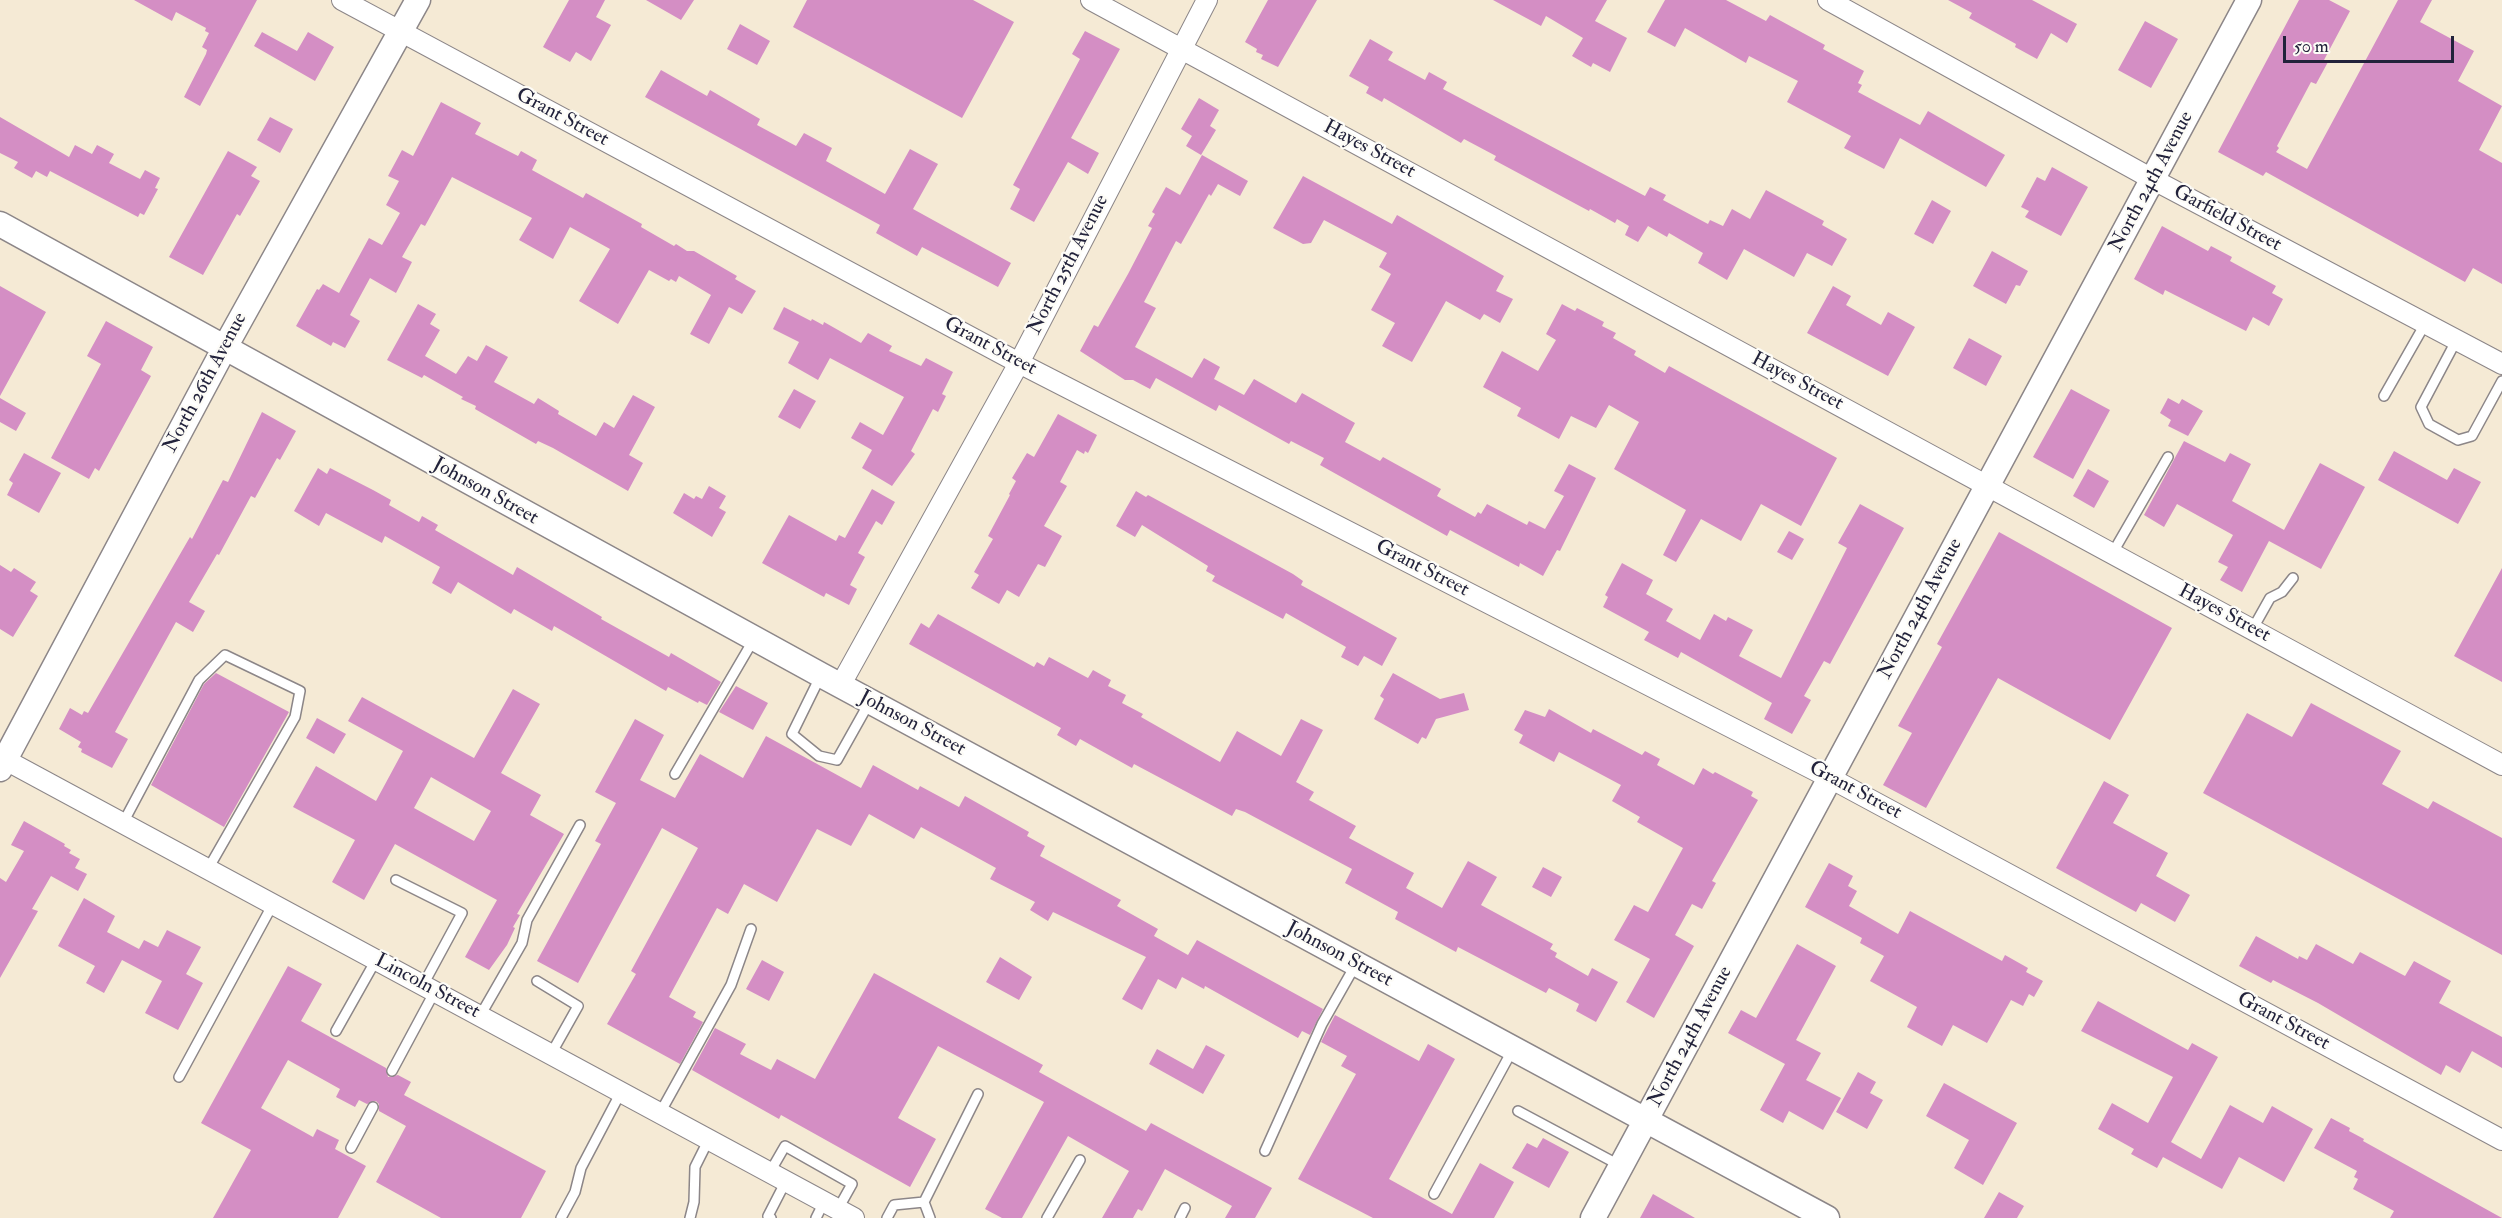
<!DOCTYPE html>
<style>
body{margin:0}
#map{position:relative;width:2502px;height:1218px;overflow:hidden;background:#f5ead5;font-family:"IM FELL Double Pica",serif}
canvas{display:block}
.scale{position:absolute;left:2283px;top:36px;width:171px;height:27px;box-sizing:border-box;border:3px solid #22223b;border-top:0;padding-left:8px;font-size:18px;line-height:21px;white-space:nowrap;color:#22223b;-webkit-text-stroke:4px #fdfcf7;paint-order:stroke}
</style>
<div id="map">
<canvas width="2502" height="1218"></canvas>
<div class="scale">50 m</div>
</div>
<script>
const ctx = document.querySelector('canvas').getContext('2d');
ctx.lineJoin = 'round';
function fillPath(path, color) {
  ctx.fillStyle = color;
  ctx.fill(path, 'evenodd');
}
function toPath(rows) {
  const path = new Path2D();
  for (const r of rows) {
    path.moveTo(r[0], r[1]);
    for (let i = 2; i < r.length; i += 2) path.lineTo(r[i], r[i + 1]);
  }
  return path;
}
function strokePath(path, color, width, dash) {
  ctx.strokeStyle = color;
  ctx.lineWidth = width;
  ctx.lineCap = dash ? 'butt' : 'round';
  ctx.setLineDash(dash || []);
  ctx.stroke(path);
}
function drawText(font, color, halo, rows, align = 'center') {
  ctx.font = font + ' "IM FELL Double Pica",serif';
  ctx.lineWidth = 4.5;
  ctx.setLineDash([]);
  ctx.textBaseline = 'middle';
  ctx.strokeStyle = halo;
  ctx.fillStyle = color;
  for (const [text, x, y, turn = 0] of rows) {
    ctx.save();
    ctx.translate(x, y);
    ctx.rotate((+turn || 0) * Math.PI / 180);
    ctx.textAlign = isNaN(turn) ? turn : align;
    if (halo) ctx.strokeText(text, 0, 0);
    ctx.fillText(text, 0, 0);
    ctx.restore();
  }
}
const building = toPath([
 [134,0,257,0,200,106,184,97,206,54,207,50,202,47,209,33,205,31,206,28,176,12,172,21],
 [569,0,605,0,596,17,611,25,591,61,576,52,570,62,543,47],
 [646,0,694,0,681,20],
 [807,0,973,0,1014,22,962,118,793,27],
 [1268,0,1317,0,1278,67,1261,59,1263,55,1256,52,1257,49,1245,42],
 [1493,0,1607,0,1595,21,1627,38,1610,72,1593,63,1591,67,1572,56,1583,38,1546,16,1541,26],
 [1665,0,1726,0,1766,21,1770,15,1825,45,1823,49,1864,71,1858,83,1862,85,1858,92,1920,125,1928,111,2005,155,1986,187,1900,138,1884,169,1844,148,1851,136,1787,102,1798,81,1749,56,1746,63,1685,28,1675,47,1647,32],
 [1948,0,2032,0,2077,24,2067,43,2051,33,2037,59,2015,47,2016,44,1969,18,1972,13],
 [2299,0,2329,0,2350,11,2324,60,2328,62,2316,84,2311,82,2277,146,2279,148,2276,152,2307,169,2398,0,2432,0,2420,22,2474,51,2458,81,2502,106,2479,150,2502,163,2502,284,2473,268,2465,282,2266,172,2263,176,2218,152],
 [2145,21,2178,39,2151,88,2118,70],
 [740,24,770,41,757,65,727,49],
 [1085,31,1120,49,1071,138,1099,153,1088,174,1068,162,1034,222,1010,209,1020,189,1013,185,1080,59,1072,54],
 [262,32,297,51,308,32,334,47,315,81,254,46],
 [1370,39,1393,52,1388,60,1425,80,1429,72,1447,82,1443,89,1645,196,1650,187,1666,195,1663,200,1708,224,1710,220,1723,226,1732,209,1750,219,1766,190,1824,221,1822,225,1847,239,1832,266,1807,253,1794,277,1744,249,1727,280,1698,263,1703,253,1669,233,1667,237,1648,226,1638,242,1625,235,1629,226,1617,219,1615,223,1590,209,1589,211,1494,160,1496,156,1464,139,1461,143,1384,98,1382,102,1366,93,1369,87,1349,76],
 [661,70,707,96,710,90,760,119,757,125,796,146,804,133,832,148,826,161,885,194,910,149,938,164,913,209,1011,263,998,287,922,247,917,256,876,233,880,225,645,97],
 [1199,98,1219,110,1210,126,1216,130,1201,155,1186,146,1192,136,1181,129],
 [441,102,481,123,475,134,518,156,521,151,537,160,532,170,583,198,586,193,642,224,641,227,674,246,676,244,687,251,694,251,737,276,735,279,756,291,742,314,729,307,709,344,690,334,711,295,679,276,676,282,671,279,669,281,649,270,618,324,579,301,610,249,570,227,553,259,519,240,532,218,452,177,425,226,421,224,402,257,412,262,396,293,370,278,350,315,360,321,345,348,333,342,331,346,296,326,317,289,319,290,323,284,339,293,369,238,382,245,400,213,386,205,399,181,388,176,402,150,413,156],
 [0,117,69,157,75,145,92,154,97,145,114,154,109,163,140,179,145,170,160,178,155,188,158,189,144,215,140,213,138,217,50,171,47,177,36,171,32,178,14,168,18,162,0,153],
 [270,117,293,129,280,153,257,140],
 [228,151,257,167,251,176,260,181,240,216,237,214,203,275,169,257],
 [1202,155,1248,181,1240,196,1218,184,1211,196,1209,194,1181,244,1176,241,1144,302,1156,308,1135,347,1192,378,1204,358,1220,367,1214,379,1244,395,1254,379,1296,403,1302,393,1355,423,1345,442,1380,461,1383,457,1441,489,1437,496,1475,517,1478,512,1481,514,1487,504,1527,525,1529,521,1545,529,1564,496,1554,491,1569,464,1596,478,1560,551,1557,550,1543,576,1520,563,1519,567,1450,530,1447,536,1320,465,1324,458,1291,441,1289,444,1219,405,1216,411,1156,378,1150,389,1133,380,1125,380,1080,351,1094,325,1098,327,1128,274,1152,228,1148,226,1155,214,1152,212,1166,187,1180,195],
 [2052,167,2088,187,2061,236,2025,217,2029,211,2021,207,2037,177,2045,181],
 [1303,176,1392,224,1397,215,1504,276,1496,291,1513,299,1500,323,1484,314,1480,320,1446,301,1412,362,1382,346,1395,323,1371,310,1391,274,1379,267,1387,253,1324,220,1311,243,1303,244,1273,228],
 [1932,200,1951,211,1933,244,1914,234],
 [2162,226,2208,251,2211,246,2232,257,2230,261,2276,286,2272,293,2283,299,2269,326,2253,317,2246,331,2165,290,2163,295,2134,279],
 [1992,251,2028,271,2020,286,2016,285,2006,304,1973,286],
 [0,286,46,312,0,396],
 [1833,286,1851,296,1846,305,1881,325,1888,312,1915,327,1888,376,1807,333],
 [418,304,436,314,430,324,440,330,425,356,456,374,468,356,477,361,486,345,508,357,494,382,534,404,538,398,559,411,558,414,596,436,604,422,614,428,633,395,655,407,629,455,643,463,628,491,553,448,538,441,536,444,475,409,476,406,461,399,463,397,424,375,422,378,387,360],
 [1562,304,1575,311,1577,308,1604,322,1602,326,1616,333,1613,338,1636,351,1634,355,1665,373,1669,366,1837,458,1801,526,1761,504,1741,541,1701,519,1676,562,1663,555,1686,510,1614,469,1639,422,1609,405,1596,428,1571,416,1559,439,1517,416,1521,408,1483,387,1502,351,1538,371,1556,340,1546,334],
 [784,307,811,321,812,319,823,325,824,322,861,343,868,333,892,346,889,351,921,366,926,358,953,372,942,394,946,396,938,412,933,409,911,451,915,454,892,486,862,468,872,450,851,438,860,422,883,435,904,397,830,358,818,380,788,363,799,342,773,329],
 [106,321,153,347,141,370,151,376,99,471,95,468,89,479,51,458,101,364,87,356],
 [1969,338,2002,356,1986,386,1953,368],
 [794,389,816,401,800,429,778,417],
 [2071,389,2110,410,2073,479,2033,457],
 [0,398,26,413,16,431,0,422],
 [2168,398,2179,404,2182,399,2203,411,2188,436,2168,426,2171,420,2160,413],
 [262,412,296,431,280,460,277,458,255,498,251,496,219,555,217,554,189,602,205,611,193,632,176,622,115,732,128,739,112,768,81,752,82,749,78,747,81,742,59,729,70,708,82,715,84,711,88,713,190,537,192,539,223,480,228,482],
 [1058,414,1097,435,1088,453,1085,451,1084,454,1077,450,1060,482,1067,486,1044,526,1062,536,1045,567,1038,564,1019,597,1007,590,999,604,971,588,979,575,974,572,993,539,988,536,1010,495,1009,494,1016,481,1012,478,1027,453,1034,457],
 [2184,441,2225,462,2230,453,2251,464,2232,501,2284,530,2320,463,2365,487,2321,569,2269,541,2242,592,2220,580,2228,567,2218,562,2233,535,2177,504,2164,527,2144,515],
 [2394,451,2447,480,2454,468,2481,482,2458,524,2378,480],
 [24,453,61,473,39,513,7,495,13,483,9,480],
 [318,468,327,474,330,468,373,490,391,500,389,505,419,522,422,516,438,525,435,530,513,575,517,567,602,617,601,619,669,657,671,653,721,682,707,705,699,701,698,703,668,687,666,691,554,626,552,631,514,609,511,614,458,582,451,594,432,583,440,567,385,536,382,543,326,513,319,526,294,511],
 [2088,469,2109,481,2094,508,2073,496],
 [709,486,726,496,719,508,726,512,712,537,673,513,684,493,694,499,696,496,702,499],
 [872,489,895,502,882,525,876,521,858,553,865,557,850,585,857,589,849,605,826,593,824,597,762,563,789,515,836,541,839,535,845,538],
 [1136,491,1146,497,1148,495,1293,574,1303,581,1301,585,1397,638,1382,666,1364,656,1358,666,1341,657,1346,647,1286,613,1283,619,1212,581,1215,576,1206,571,1208,566,1142,525,1135,537,1116,526],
 [1860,504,1904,528,1830,664,1824,661,1804,696,1811,700,1792,734,1764,719,1772,703,1681,652,1678,658,1644,640,1649,632,1603,607,1608,597,1605,595,1622,563,1653,580,1646,594,1673,609,1666,621,1700,640,1714,614,1726,621,1728,617,1753,630,1739,656,1781,678,1847,548,1838,543],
 [1789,531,1804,539,1792,560,1777,552],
 [1999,532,2172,628,2110,740,1998,678,1926,808,1883,785,1912,733,1898,726,1942,647,1937,644],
 [0,565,11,572,14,568,36,582,30,591,38,596,13,637,0,629],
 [2502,568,2502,682,2454,656],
 [938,614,1034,667,1037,662,1044,666,1049,657,1088,678,1093,670,1111,680,1108,686,1126,695,1122,703,1143,714,1141,717,1220,762,1237,731,1281,756,1301,719,1323,730,1296,782,1314,792,1309,800,1356,826,1349,838,1414,873,1406,888,1442,908,1468,861,1497,877,1481,905,1553,944,1550,949,1557,953,1555,957,1588,976,1592,968,1618,982,1596,1022,1576,1011,1579,1004,1549,988,1546,993,1458,947,1456,952,1395,919,1398,912,1345,883,1352,869,1245,812,1236,809,1232,816,1134,764,1132,768,1080,739,1076,746,1057,735,1061,728,909,644,921,623,929,628],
 [216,673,289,712,224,827,151,785,204,684],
 [1393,673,1440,699,1464,693,1469,710,1436,719,1426,739,1422,737,1418,744,1374,719,1384,699,1380,696],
 [736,686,768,703,753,730,719,712],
 [513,689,540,704,501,773,541,795,530,815,564,834,517,914,520,915,513,927,515,928,507,945,489,970,465,957,497,900,395,844,364,900,332,882,355,840,293,807,316,766,376,801,403,751,348,721,362,697,474,758],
 [431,777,491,811,474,841,414,808],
 [2311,703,2401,751,2382,784,2428,809,2433,801,2502,838,2502,955,2203,793,2247,713,2292,737],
 [1549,709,1591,733,1593,729,1642,755,1645,751,1660,759,1657,765,1694,785,1703,768,1713,774,1715,772,1753,792,1751,796,1758,800,1712,881,1716,883,1702,909,1692,904,1675,935,1694,946,1654,1018,1626,1002,1650,959,1614,940,1634,905,1648,912,1683,848,1637,822,1640,817,1612,801,1621,785,1559,752,1554,762,1519,743,1523,735,1514,730,1525,710,1545,717],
 [317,718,346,734,334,754,306,738],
 [635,719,664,735,640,780,675,798,700,754,743,778,766,736,861,788,873,765,918,790,920,786,959,807,965,796,1029,832,1027,836,1045,846,1040,856,1121,900,1117,906,1158,929,1154,936,1188,955,1197,940,1323,1009,1310,1035,1302,1031,1298,1038,1205,986,1204,989,1182,977,1176,989,1158,979,1142,1010,1122,999,1146,957,1053,912,1048,921,1030,910,1035,902,990,879,996,868,921,827,914,839,869,814,851,846,817,829,777,902,744,884,728,914,717,908,669,997,696,1012,693,1017,703,1022,680,1064,607,1024,636,974,631,971,698,848,662,828,578,983,537,961,601,844,595,841,616,803,595,792],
 [2104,781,2129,795,2113,823,2168,853,2156,876,2190,895,2175,922,2141,903,2136,912,2056,868],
 [24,821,65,844,64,846,71,850,69,853,80,859,75,868,87,874,78,891,51,876,32,909,38,911,0,978,0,878,6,882,24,851,11,845],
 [1829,863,1853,876,1848,886,1857,891,1849,906,1898,934,1910,911,2002,961,2005,955,2028,968,2026,972,2043,981,2034,997,2029,994,2023,1006,2011,1000,1987,1043,1953,1025,1942,1046,1907,1027,1917,1007,1870,981,1884,956,1860,943,1862,938,1805,907],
 [1543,867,1562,877,1551,897,1532,887],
 [84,898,115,916,107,932,139,949,144,940,158,947,167,930,201,947,186,974,203,983,178,1030,145,1013,162,981,122,960,104,993,86,983,95,966,58,946],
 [2256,936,2298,959,2299,956,2307,960,2316,944,2353,964,2360,952,2405,976,2414,961,2451,981,2439,1003,2502,1037,2502,1068,2472,1051,2460,1073,2446,1065,2441,1075,2318,1003,2273,980,2271,983,2239,966],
 [1797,944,1836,966,1796,1040,1821,1053,1806,1080,1841,1098,1823,1130,1789,1111,1783,1123,1760,1110,1785,1064,1728,1033,1741,1010,1756,1018],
 [1000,957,1032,977,1019,1000,986,982],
 [762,960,784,972,769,1001,746,989],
 [288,966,322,984,301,1021,386,1068,388,1077,398,1075,411,1082,404,1095,546,1171,521,1218,441,1218,376,1182,406,1126,379,1111,379,1104,376,1101,367,1104,359,1100,355,1107,336,1097,340,1089,288,1060,261,1108,313,1137,317,1129,339,1140,335,1149,366,1166,338,1218,213,1218,251,1150,201,1123],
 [874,973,1043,1065,1039,1072,1146,1131,1151,1123,1272,1188,1255,1218,1225,1218,1232,1206,1165,1169,1142,1211,1138,1209,1133,1218,1102,1218,1129,1171,1068,1136,1022,1218,1002,1218,985,1209,1044,1102,938,1046,898,1118,936,1139,910,1187,781,1115,779,1119,692,1070,715,1028,746,1044,740,1054,771,1070,777,1059,815,1079],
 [2098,1001,2188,1050,2192,1043,2218,1057,2171,1142,2201,1159,2230,1105,2263,1123,2272,1106,2313,1129,2284,1182,2239,1157,2222,1189,2163,1157,2157,1168,2131,1154,2134,1149,2098,1129,2112,1103,2148,1123,2173,1077,2081,1031],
 [1335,1015,1419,1061,1428,1044,1455,1059,1389,1179,1452,1214,1480,1163,1514,1182,1494,1218,1373,1218,1298,1179,1356,1074,1341,1066,1347,1056,1321,1042],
 [1206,1045,1225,1055,1203,1094,1149,1064,1157,1049,1193,1069],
 [1858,1072,1876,1082,1870,1093,1883,1100,1867,1129,1836,1112],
 [1944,1083,2017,1123,1983,1185,1954,1168,1969,1140,1926,1116],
 [2331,1118,2350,1128,2349,1131,2364,1139,2363,1141,2502,1218,2390,1218,2394,1211,2353,1189,2358,1179,2354,1177,2357,1171,2314,1148],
 [1543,1138,1569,1152,1549,1188,1512,1168,1527,1143,1537,1148],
 [1999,1192,2024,1206,2017,1218,1984,1218],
 [1653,1194,1695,1218,1640,1218]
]);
const service = toPath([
 [2456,341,2421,407,2429,424,2458,440,2472,436,2502,381],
 [2384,396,2425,324],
 [2112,554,2168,457],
 [2252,630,2270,598,2282,592,2293,578],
 [821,675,792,734,819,756,837,760,869,703],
 [675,774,754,639],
 [123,823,199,680,225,655,300,691,295,717,208,869],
 [396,880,462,913,423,985],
 [537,981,578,1006,551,1054],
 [480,1016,522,943,527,920,580,825],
 [336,1031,376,960],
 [392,1071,435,991],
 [179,1077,273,904],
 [1518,1111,1621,1166],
 [660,1113,731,985,751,929],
 [351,1148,373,1107],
 [1265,1151,1322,1024,1356,964],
 [770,1172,785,1146,852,1184,838,1209],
 [1434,1194,1513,1049],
 [561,1218,575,1192,581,1168,621,1092],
 [690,1218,694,1202,695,1167,709,1139],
 [771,1218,768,1216,786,1181],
 [816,1218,824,1202],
 [887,1218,894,1205,924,1202],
 [930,1218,924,1202,978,1094],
 [1047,1218,1080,1160],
 [1180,1218,1185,1208]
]);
const minor = toPath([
 [342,0,1019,363,1830,778,2502,1140],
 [1091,0,2502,765],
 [1828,0,2154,180,2502,364],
 [840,686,1019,363,1207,0],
 [0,757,854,1218]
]);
const tertiary = toPath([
 [0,224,821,675,1827,1218],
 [0,769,224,349,418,0],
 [1593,1218,2249,0]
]);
const streetNames = [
 ["Grant Street",562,118,28],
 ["Hayes Street",1369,150,28],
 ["North 24th Avenue",2152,182,-62],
 ["Garfield Street",2227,219,28],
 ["North 25th Avenue",1069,265,-63],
 ["Grant Street",990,347,28],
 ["Hayes Street",1797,382,28],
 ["North 26th Avenue",206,383,-62],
 ["Johnson Street",485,492,29],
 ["Grant Street",1422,569,27],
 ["North 24th Avenue",1921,609,-62],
 ["Hayes Street",2224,614,28],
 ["Johnson Street",912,724,28],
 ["Grant Street",1855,791,28],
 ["Johnson Street",1339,955,28],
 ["Lincoln Street",427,987,28],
 ["Grant Street",2283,1022,28],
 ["North 24th Avenue",1691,1037,-62]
];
fillPath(building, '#d48ec4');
strokePath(service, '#8c8688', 12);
strokePath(minor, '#8c8688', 22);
strokePath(tertiary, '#8c8688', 27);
strokePath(service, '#fff', 9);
strokePath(minor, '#fff', 20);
strokePath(tertiary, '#fff', 24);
drawText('20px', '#22223b', '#fdfcf7', streetNames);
</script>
